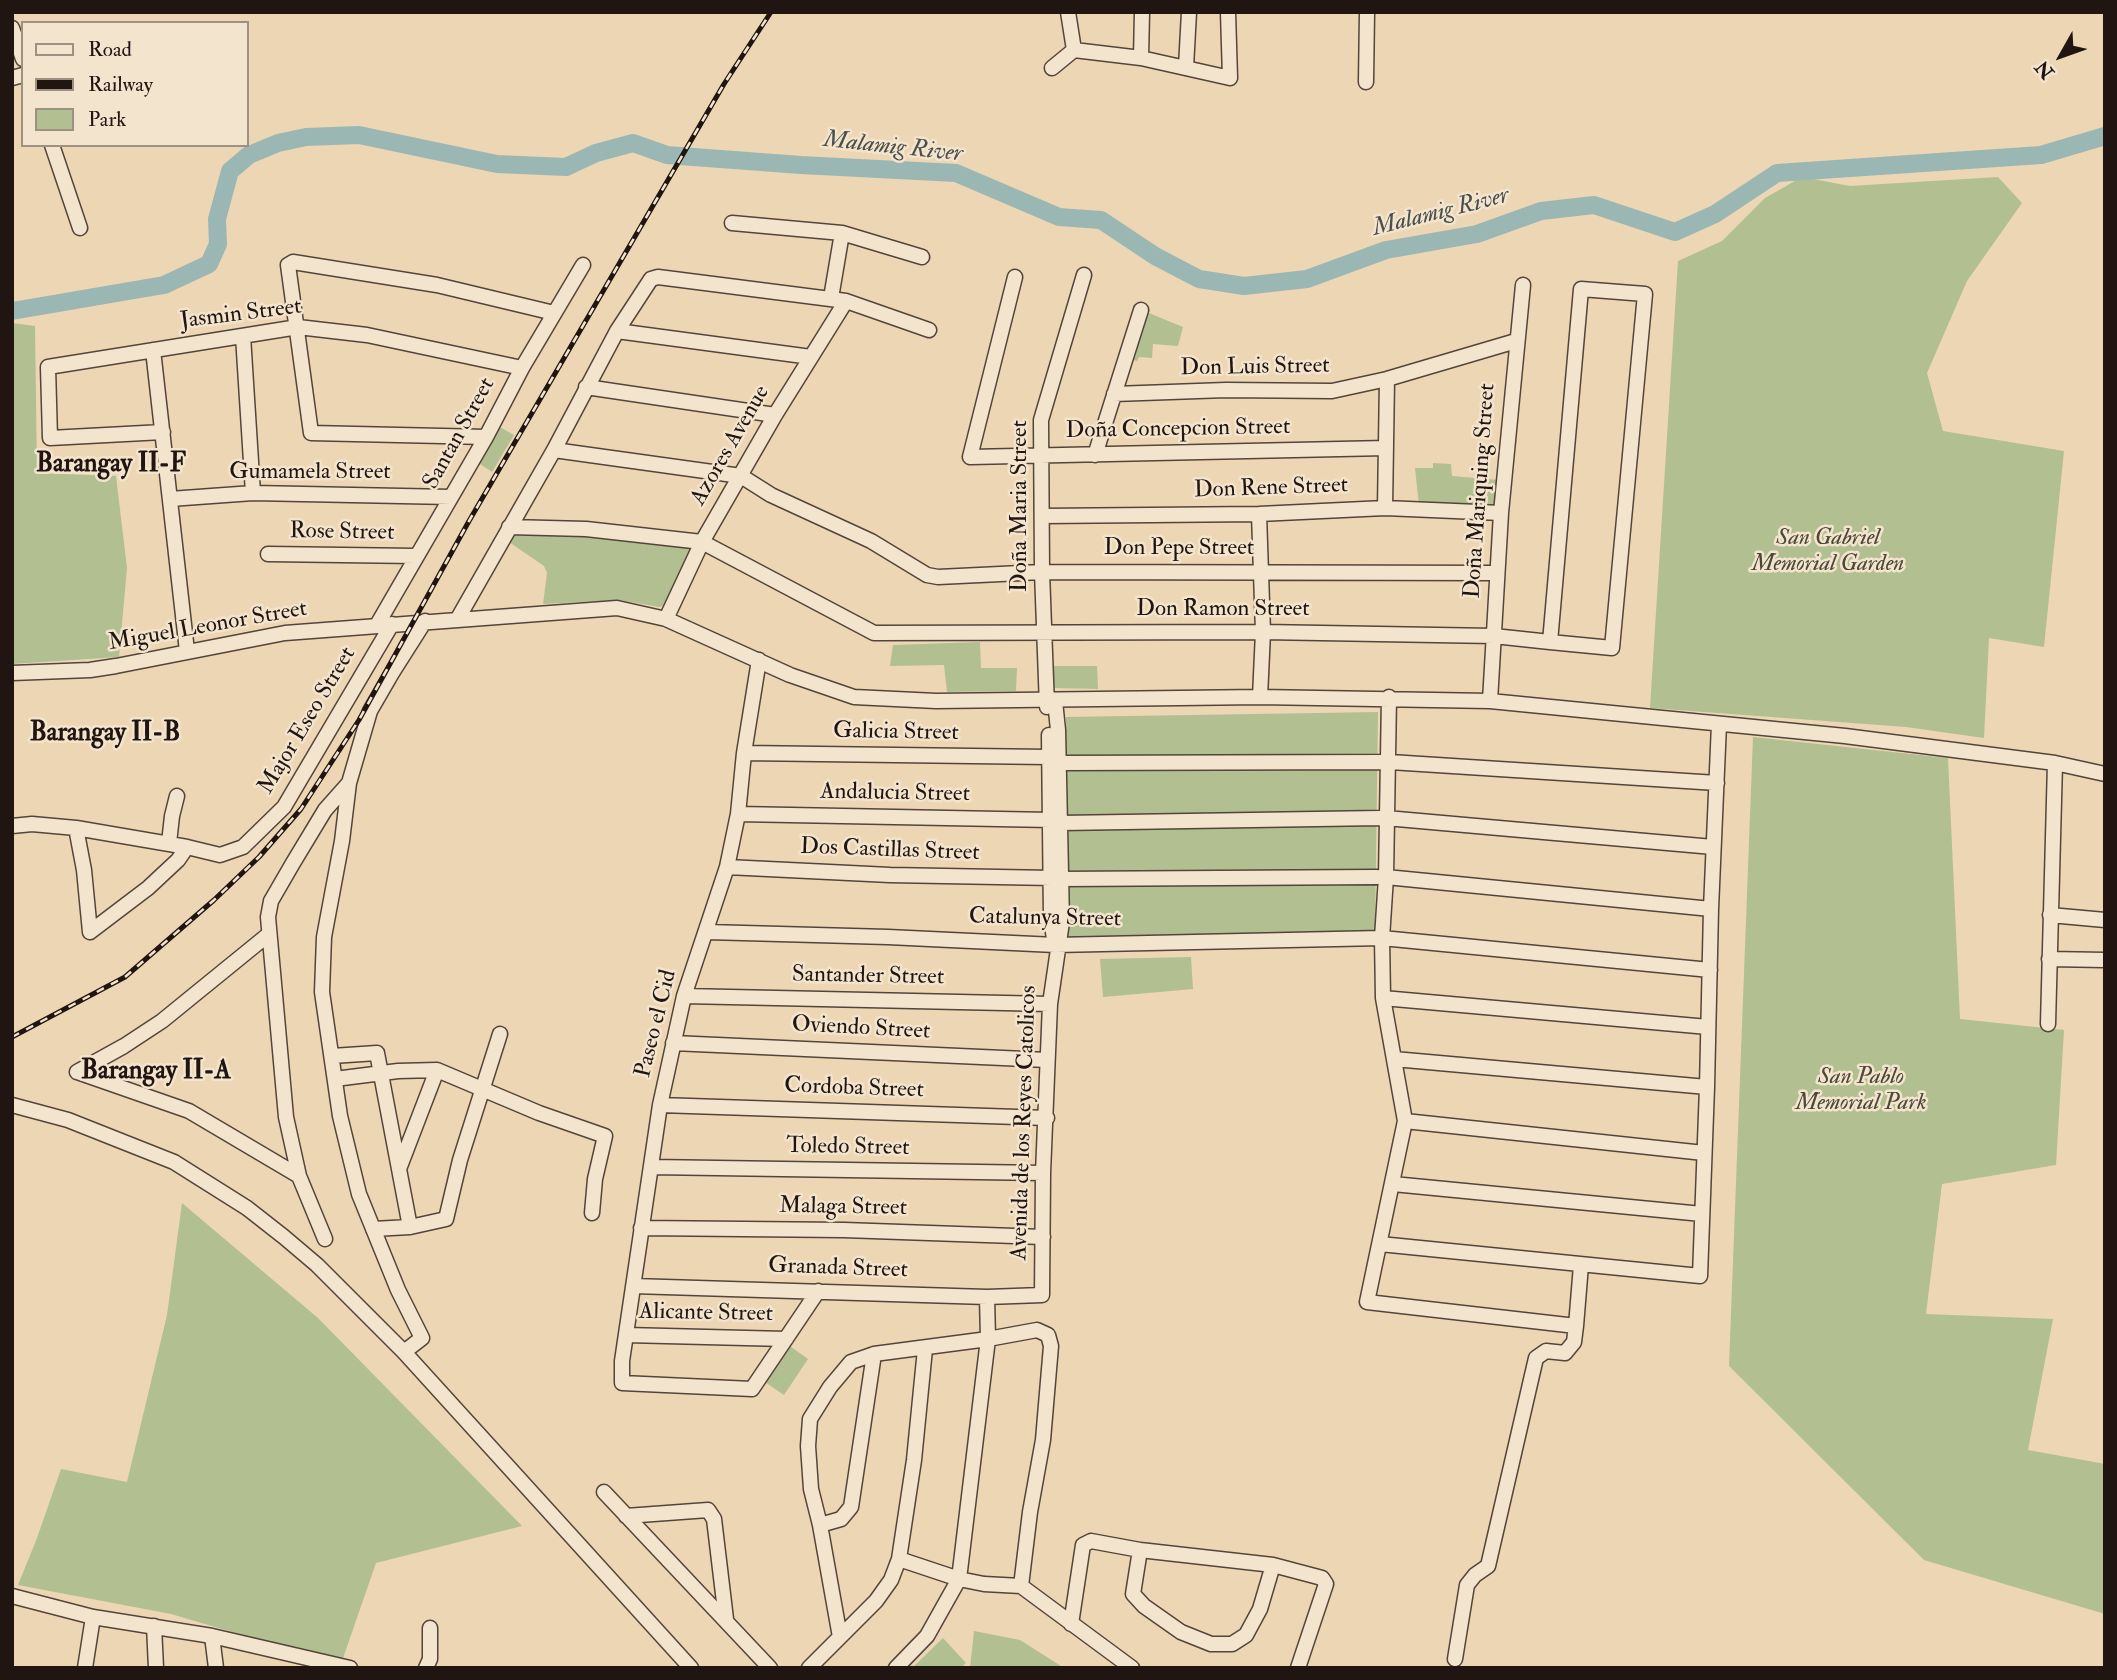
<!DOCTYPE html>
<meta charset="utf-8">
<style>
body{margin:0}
#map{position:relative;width:2117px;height:1680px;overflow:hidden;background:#edd6b3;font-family:"IM FELL Double Pica",serif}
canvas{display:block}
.frame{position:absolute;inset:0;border:14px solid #201511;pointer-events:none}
.legend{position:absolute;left:21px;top:21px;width:228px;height:126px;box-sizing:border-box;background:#f3e4ce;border:2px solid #9f9182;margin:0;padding:9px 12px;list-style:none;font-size:21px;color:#201511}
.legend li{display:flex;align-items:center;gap:14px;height:35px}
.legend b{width:35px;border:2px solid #9f9182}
.north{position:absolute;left:2026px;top:21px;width:70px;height:70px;-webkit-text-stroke:5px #f3e4ce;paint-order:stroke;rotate:230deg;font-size:19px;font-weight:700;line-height:28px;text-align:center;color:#201511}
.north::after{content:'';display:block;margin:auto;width:24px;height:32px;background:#201511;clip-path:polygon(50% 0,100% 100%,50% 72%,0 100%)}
</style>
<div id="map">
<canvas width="2117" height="1680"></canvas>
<div class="frame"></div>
<ul class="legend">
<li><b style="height:9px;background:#f3e4ce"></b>Road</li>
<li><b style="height:9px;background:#201511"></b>Railway</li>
<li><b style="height:19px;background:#b2bf91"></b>Park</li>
</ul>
<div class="north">N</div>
</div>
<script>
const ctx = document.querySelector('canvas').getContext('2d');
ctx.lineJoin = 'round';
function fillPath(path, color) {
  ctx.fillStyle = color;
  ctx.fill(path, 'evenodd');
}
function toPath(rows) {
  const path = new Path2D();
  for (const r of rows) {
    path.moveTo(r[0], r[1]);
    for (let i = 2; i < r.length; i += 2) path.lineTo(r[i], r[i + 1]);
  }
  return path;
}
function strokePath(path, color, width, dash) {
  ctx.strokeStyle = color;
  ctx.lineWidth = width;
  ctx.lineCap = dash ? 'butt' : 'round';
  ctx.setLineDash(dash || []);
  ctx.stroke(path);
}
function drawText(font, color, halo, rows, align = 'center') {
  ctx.font = font + ' "IM FELL Double Pica",serif';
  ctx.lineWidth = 5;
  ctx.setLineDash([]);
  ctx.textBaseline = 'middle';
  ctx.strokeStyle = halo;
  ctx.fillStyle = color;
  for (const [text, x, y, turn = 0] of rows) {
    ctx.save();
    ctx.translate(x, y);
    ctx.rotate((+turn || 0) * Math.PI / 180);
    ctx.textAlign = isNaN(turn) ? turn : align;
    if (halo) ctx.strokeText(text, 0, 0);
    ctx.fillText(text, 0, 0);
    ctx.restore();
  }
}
const green = toPath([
 [1802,177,1850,186,1998,177,2022,203,1967,281,1927,373,1943,431,2064,451,2044,647,1989,638,1984,738,1906,727,1650,708,1678,261,1722,241,1765,198],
 [1144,311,1183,327,1178,346,1153,344,1152,358,1139,357,1137,361,1128,358],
 [12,323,35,326,37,473,116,476,127,568,119,657,12,664],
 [498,426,514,435,492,472,477,462],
 [1433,463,1451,464,1452,476,1499,480,1496,508,1419,505,1415,468,1433,468],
 [571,534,692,547,665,605,659,607,620,600,543,604,547,573,544,566,509,542,513,535],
 [980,642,981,668,1017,668,1016,691,947,692,944,665,890,666,893,645],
 [1053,666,1097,666,1098,689,1053,688],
 [1378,712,1375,935,1065,939,1066,717],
 [1753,737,1948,758,1960,1019,2064,1030,2056,1165,1942,1184,1926,1314,2053,1319,2028,1450,2105,1464,2105,1614,1924,1560,1729,1366],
 [1191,957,1193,989,1103,997,1100,959],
 [182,1203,318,1318,522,1526,376,1563,341,1664,171,1614,18,1585,37,1538,61,1469,127,1482,167,1315],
 [787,1344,808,1359,784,1395,762,1380],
 [974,1631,1020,1640,1064,1668,970,1668],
 [943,1638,966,1663,961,1668,912,1668]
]);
const river = toPath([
 [12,311,164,285,209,264,218,244,217,219,230,171,249,155,278,143,306,137,359,135,497,164,566,167,596,153,633,143,667,155,801,165,956,173,1059,217,1101,220,1155,256,1199,279,1244,286,1307,279,1386,250,1477,234,1541,211,1594,205,1675,232,1715,214,1777,173,2041,155,2105,136]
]);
const minor = toPath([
 [1068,12,1074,50],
 [12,28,23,59],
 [1141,58,1142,12],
 [1186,67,1189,12],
 [1052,68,1074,50,1141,58,1230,78,1228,12],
 [12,78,23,75],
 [1366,82,1367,12],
 [52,145,80,228],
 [732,223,842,233,922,257],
 [1015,277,970,457,1386,448],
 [831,298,842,233],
 [617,331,811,357],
 [243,336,253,493],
 [153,350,187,651],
 [586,387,775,415],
 [1114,394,1226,390,1332,391,1387,379,1516,341],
 [163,432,50,438,48,367,298,327,367,335,522,368],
 [486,437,311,433,288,265,293,262,437,285,554,313],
 [554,450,741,476,771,495,871,541,927,575,938,577,1042,572,1497,573],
 [1095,455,1141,310],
 [170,499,253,493,451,497],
 [1385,508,1387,379],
 [1259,514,1263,632,1260,697],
 [1042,516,1259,514,1385,508,1501,513],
 [509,527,586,529,702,542,874,633,1263,632,1494,636,1550,642,1612,648,1645,294,1581,289,1550,642],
 [268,554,416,556],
 [666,619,702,542,775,415,846,301],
 [457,620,554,450,617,331,651,279,658,277,846,301,929,330],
 [377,625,486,437,522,368,583,265],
 [759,660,744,753,738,814,727,867,684,996,660,1105,622,1361,622,1383,752,1389,818,1291],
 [12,673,90,670,116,666,285,633,617,608,666,619,790,675,854,697,936,701,1260,697,1490,701,1845,736,2055,763,2105,774],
 [1389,697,1386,877,1382,938,1383,998,1405,1121,1367,1302,1576,1326,1581,1265],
 [1490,701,1501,513,1523,285],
 [1047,707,1042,572,1041,420,1084,275],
 [1049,735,1051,920,1055,945],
 [744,753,1048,757],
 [1390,762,1717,783],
 [1058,763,1381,762],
 [738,814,1051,820],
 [1386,818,1713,847],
 [1061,823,1380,818],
 [12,826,32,824,76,828,187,847,220,855,243,847,284,807,392,624],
 [76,828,84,870,90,932],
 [169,843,172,816,177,796],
 [727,867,890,875,1052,878],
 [1386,877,1711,909],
 [1061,879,1377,877],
 [2050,915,2105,920],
 [90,932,148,888,178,860,187,847],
 [707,932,888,937,1055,945,1382,938,1710,970],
 [2049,959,2105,960],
 [684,996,1050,1004],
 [1383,998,1708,1027],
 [2048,1024,2055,763],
 [673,1043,1047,1060],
 [332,1056,377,1053,410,1227],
 [1394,1059,1707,1087],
 [77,1072,189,1111,299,1176,325,1239],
 [77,1072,124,1046,162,1021,269,934],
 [335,1079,398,1071,437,1070,539,1113,605,1136,595,1179,592,1213],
 [12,1105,68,1120,174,1162,247,1208,284,1237,317,1265,404,1352,691,1668],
 [660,1105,1047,1118],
 [1405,1121,1704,1153],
 [652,1167,1043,1173],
 [399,1169,437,1070],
 [299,1176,286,1117,268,917,271,901,293,863,325,810,349,783],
 [1393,1184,1702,1214],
 [641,1228,844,1230,1043,1237],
 [373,1229,410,1227,446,1219,460,1160,500,1034],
 [1380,1244,1700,1276,1707,1087,1711,909,1719,724],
 [633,1286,987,1297,1042,1295,1043,1173,1050,1004,1062,922,1058,730,1055,701],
 [626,1335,786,1339],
 [404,1352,422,1338,398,1290,359,1194,340,1116,322,992,324,937,342,841,349,783,370,711,392,673,425,621],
 [604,1492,770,1668],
 [626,1516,708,1510,714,1519,726,1619],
 [820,1525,841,1519,851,1507,874,1354],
 [1140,1550,1133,1594,1144,1606,1181,1632,1211,1644,1232,1644,1246,1635,1260,1609,1273,1565],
 [899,1559,959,1579,984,1584,1021,1586,1132,1668],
 [12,1596,93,1617,212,1636,350,1668],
 [1071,1624,1083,1545,1091,1541,1140,1550,1273,1565,1322,1578,1326,1584,1298,1668],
 [154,1626,156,1668],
 [212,1636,216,1668],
 [840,1637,820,1525,811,1489,808,1446,810,1419,830,1387,851,1362,874,1354,988,1339,1037,1330,1048,1335,1051,1346,1043,1440,1030,1512,1021,1586],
 [1455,1659,1467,1585,1475,1575,1488,1566,1536,1358,1546,1351,1565,1353,1574,1342,1576,1326],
 [85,1668,93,1617],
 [426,1668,430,1659,430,1628],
 [809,1668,876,1601,891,1580,899,1559,914,1460,925,1349],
 [896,1668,927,1636,959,1579,988,1339,987,1297]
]);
const rail = toPath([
 [12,1037,125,977,214,900,259,857,301,809,359,720,469,521,724,84,771,12]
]);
const streetNames = [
 ["Jasmin Street",241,315,-7],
 ["Don Luis Street",1255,368,-1],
 ["Doña Concepcion Street",1178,430,-1],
 ["Santan Street",460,434,-61],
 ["Azores Avenue",731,446,-60],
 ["Gumamela Street",310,473],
 ["Don Rene Street",1271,489,-2],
 ["Doña Mariquing Street",1481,491,-86],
 ["Doña Maria Street",1021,506,-90],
 ["Rose Street",342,533,1],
 ["Don Pepe Street",1179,549],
 ["Don Ramon Street",1223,610],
 ["Miguel Leonor Street",208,627,-10],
 ["Major Eseo Street",308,721,-59],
 ["Galicia Street",896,733,1],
 ["Andalucia Street",895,794,1],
 ["Dos Castillas Street",890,851,2],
 ["Catalunya Street",1045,919,1],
 ["Santander Street",868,977,1],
 ["Paseo el Cid",657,1024,-76],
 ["Oviendo Street",861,1029,3],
 ["Cordoba Street",854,1089,2],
 ["Avenida de los Reyes Catolicos",1025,1123,-88],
 ["Toledo Street",848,1148,1],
 ["Malaga Street",843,1208,1],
 ["Granada Street",838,1269,2],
 ["Alicante Street",706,1314,1]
];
const parkNames = [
 ["San Gabriel",1828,539],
 ["Memorial Garden",1828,565],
 ["San Pablo",1861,1078],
 ["Memorial Park",1861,1104]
];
const waterNames = [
 ["Malamig River",893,148,6],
 ["Malamig River",1441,213,-14]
];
const quarterNames = [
 ["Barangay II-F",111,465],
 ["Barangay II-B",105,734],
 ["Barangay II-A",156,1072]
];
fillPath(green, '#b2bf91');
strokePath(river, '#9bb7b4', 18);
strokePath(minor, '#53453a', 17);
strokePath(minor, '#f3e4ce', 14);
strokePath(rail, '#201511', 5);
strokePath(rail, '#f3e4ce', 2.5, [8]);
drawText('23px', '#201511', '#f3e4ce', streetNames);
drawText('italic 23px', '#4c4837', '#f3e4ce', parkNames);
drawText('italic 24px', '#4b4e4a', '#f3e4ce', waterNames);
drawText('bold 26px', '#201511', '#f3e4ce', quarterNames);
</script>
